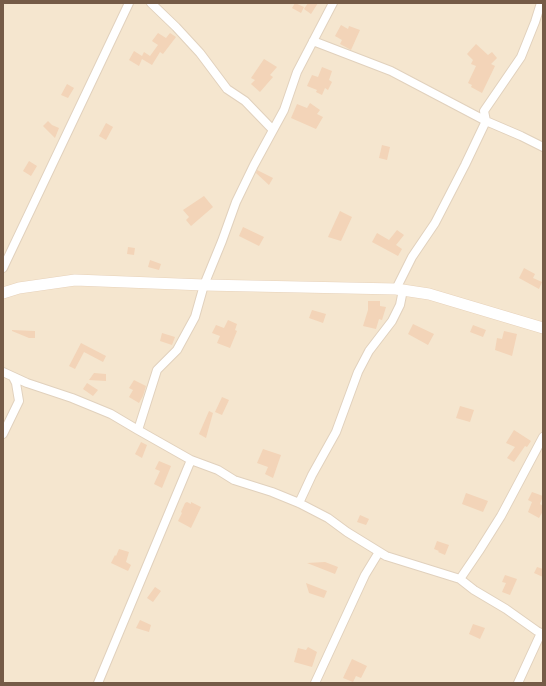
<!DOCTYPE html>
<style>
body{margin:0}
#map{position:relative;width:546px;height:686px;overflow:hidden;background:#fdf4e1;font-family:"PT Sans",sans-serif}
canvas{display:block}
.frame{position:absolute;inset:0;border:4px solid #755b47;pointer-events:none}
</style>
<div id="map">
<canvas width="546" height="686"></canvas>
<div class="frame"></div>
</div>
<script>
const ctx = document.querySelector('canvas').getContext('2d');
ctx.lineJoin = 'round';
function fillPath(path, color) {
  ctx.fillStyle = color;
  ctx.fill(path, 'evenodd');
}
function toPath(rows) {
  const path = new Path2D();
  for (const r of rows) {
    path.moveTo(r[0], r[1]);
    for (let i = 2; i < r.length; i += 2) path.lineTo(r[i], r[i + 1]);
  }
  return path;
}
function strokePath(path, color, width, dash) {
  ctx.strokeStyle = color;
  ctx.lineWidth = width;
  ctx.lineCap = dash ? 'butt' : 'round';
  ctx.setLineDash(dash || []);
  ctx.stroke(path);
}
const residential = toPath([
 [3,3,543,3,543,683,3,683]
]);
const building = toPath([
 [295,3,304,7,301,13,292,8],
 [308,3,318,3,311,14,304,9],
 [341,25,348,29,349,26,360,30,351,50,340,44,342,40,335,36],
 [158,33,166,38,170,33,176,37,163,54,160,52,152,65,142,59,139,66,129,60,134,51,142,56,144,52,150,56,158,45,152,41],
 [476,44,488,55,492,52,497,58,491,64,495,66,482,93,471,87,472,85,468,83,476,66,471,64,473,60,467,54],
 [264,59,277,67,270,75,273,77,260,92,251,84,255,80,251,78],
 [322,67,332,71,329,80,332,82,328,90,325,88,322,95,316,92,317,90,307,86,312,75,318,77],
 [67,84,74,88,68,98,61,95],
 [310,103,320,110,317,114,323,117,316,129,291,118,297,104,307,108],
 [48,121,52,125,59,128,55,138,43,126],
 [106,123,113,127,106,140,99,136],
 [382,145,390,147,387,160,379,158],
 [29,161,37,166,31,176,23,171],
 [257,170,273,178,269,185,256,173],
 [204,196,213,207,191,226,186,220,189,217,183,210],
 [340,211,352,217,341,241,328,237],
 [243,227,264,237,259,246,239,236],
 [397,230,404,235,396,245,402,249,398,256,372,242,377,233,389,240],
 [128,247,135,248,134,255,127,254],
 [150,260,161,264,159,270,148,267],
 [524,268,535,274,533,278,542,282,539,289,519,278],
 [368,301,380,301,380,306,386,307,382,320,379,319,376,329,363,326,368,310],
 [312,310,326,314,323,323,309,318],
 [228,320,237,324,235,330,237,331,230,348,217,343,220,336,212,333,216,325,224,328],
 [413,324,434,334,428,345,408,334],
 [473,325,486,330,483,337,470,332],
 [12,330,35,331,35,338,29,338,12,331],
 [504,331,517,334,512,356,495,350,497,338,502,339],
 [162,333,175,337,172,345,160,341],
 [81,343,106,356,103,362,84,352,75,369,69,366],
 [94,373,106,374,106,381,89,380],
 [134,380,146,386,143,396,139,403,129,397,133,390,129,388],
 [87,383,98,390,93,396,83,389],
 [222,397,229,400,222,415,215,412],
 [460,406,474,410,470,422,456,418],
 [209,411,213,413,206,438,199,434],
 [514,430,531,441,527,447,525,446,514,462,507,458,515,447,506,443],
 [141,442,147,445,142,458,135,454],
 [263,449,281,455,273,478,265,474,268,467,257,463],
 [159,461,171,466,162,488,154,484,160,471,155,469],
 [532,492,543,496,540,504,543,506,543,511,539,518,528,512,532,502,528,500],
 [466,493,488,501,483,512,462,504],
 [187,502,191,504,191,502,201,507,191,528,178,521,182,513,181,512,185,503],
 [360,515,369,519,366,525,357,522],
 [437,541,449,545,445,555,438,552,439,551,434,549],
 [119,549,129,552,126,562,131,565,128,571,111,563,115,555,116,556],
 [325,562,338,567,335,574,307,563],
 [537,567,543,569,543,577,534,573],
 [505,575,517,579,510,595,502,592,506,583,502,582],
 [306,583,327,591,324,598,309,593],
 [155,587,161,591,153,602,147,598],
 [140,620,151,625,149,632,136,628],
 [473,624,485,628,480,639,469,634],
 [308,647,317,652,312,667,294,662,298,648,306,650],
 [352,659,367,666,361,678,356,676,353,682,343,678]
]);
const street = toPath([
 [151,3,176,27,200,53,227,89,245,101,273,130],
 [313,41,391,71,486,121,521,136,543,147],
 [3,268,129,3],
 [396,289,412,257,435,223,465,165,486,121,484,111,521,57,535,22,541,3],
 [3,372,27,383,72,398,111,414,138,430],
 [3,434,19,401,16,383,13,377],
 [191,460,218,470,234,480,272,492,299,503,328,518,347,532,386,556,460,579,474,590,506,609,537,631,543,634],
 [299,503,312,475,336,432,358,372,369,351,392,321,400,305,403,290],
 [460,579,479,551,501,516,543,437],
 [98,683,191,460,138,430,157,370,177,350,195,317,204,285,222,241,236,202,254,165,284,110,297,72,333,3],
 [315,683,365,575,379,552],
 [518,683,541,633]
]);
const secondary = toPath([
 [3,293,19,288,75,280,204,285,396,289,429,294,543,328]
]);
fillPath(residential, '#f5e6cf');
fillPath(building, '#f3d4b8');
strokePath(street, '#e1d1bd', 10);
strokePath(secondary, '#e7d2ba', 12);
strokePath(street, '#fff', 8);
strokePath(secondary, '#fff', 11);
</script>
